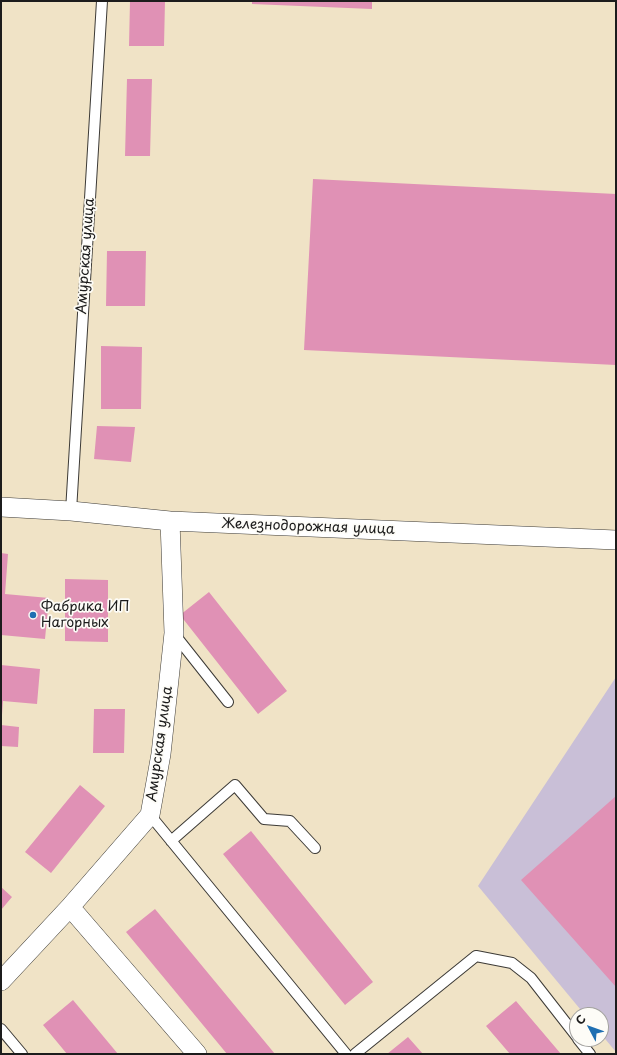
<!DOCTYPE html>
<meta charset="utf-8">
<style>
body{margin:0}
#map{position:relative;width:617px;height:1055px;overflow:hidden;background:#f0e3c6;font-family:"Playpen Sans",sans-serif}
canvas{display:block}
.frame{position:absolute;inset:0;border:2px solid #1c1c1c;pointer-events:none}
.north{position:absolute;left:569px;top:1007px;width:40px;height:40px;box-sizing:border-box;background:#fdfcf7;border:1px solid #a3a29f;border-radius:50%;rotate:311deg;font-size:11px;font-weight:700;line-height:16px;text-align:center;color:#1c1c1c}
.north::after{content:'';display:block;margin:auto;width:14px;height:18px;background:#1f6fb2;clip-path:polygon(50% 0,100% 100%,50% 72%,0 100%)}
</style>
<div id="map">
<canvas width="617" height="1055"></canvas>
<div class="frame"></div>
<div class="north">С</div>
</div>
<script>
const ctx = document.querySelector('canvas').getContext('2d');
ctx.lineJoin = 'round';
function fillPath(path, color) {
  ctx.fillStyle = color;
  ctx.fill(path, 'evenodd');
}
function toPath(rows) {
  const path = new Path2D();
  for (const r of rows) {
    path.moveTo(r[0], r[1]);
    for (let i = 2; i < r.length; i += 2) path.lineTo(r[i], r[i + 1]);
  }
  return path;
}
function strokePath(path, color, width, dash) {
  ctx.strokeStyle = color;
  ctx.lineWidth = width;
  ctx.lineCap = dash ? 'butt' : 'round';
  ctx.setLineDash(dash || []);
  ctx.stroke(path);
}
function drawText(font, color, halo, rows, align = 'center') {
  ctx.font = font + ' "Playpen Sans",sans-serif';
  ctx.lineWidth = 3.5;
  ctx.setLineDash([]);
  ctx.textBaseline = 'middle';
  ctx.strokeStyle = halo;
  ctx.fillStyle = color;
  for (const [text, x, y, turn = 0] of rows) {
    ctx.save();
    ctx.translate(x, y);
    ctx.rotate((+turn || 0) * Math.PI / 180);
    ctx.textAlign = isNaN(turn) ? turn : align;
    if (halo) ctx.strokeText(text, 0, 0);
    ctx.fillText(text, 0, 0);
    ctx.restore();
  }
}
const industrial = toPath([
 [616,677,616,1052,601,1034,601,1015,585,1015,478,886]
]);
const building = toPath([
 [130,1,165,1,164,46,129,46],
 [252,1,372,1,372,9,252,4],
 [127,79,152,79,150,156,125,156],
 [313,179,616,194,616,365,304,350],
 [107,251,146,251,145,306,106,306],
 [101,346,142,347,141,409,101,409],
 [97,426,135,427,131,462,94,459],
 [1,553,8,554,5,594,49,598,45,639,1,635],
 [65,579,108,580,108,642,65,641],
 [209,592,287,691,258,714,180,615],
 [1,665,40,669,37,704,3,701,2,715,1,715],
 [94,709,125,709,124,753,93,753],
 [1,725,19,727,18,747,1,746],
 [80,785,105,806,51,873,25,852],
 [616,796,616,987,521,880],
 [251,831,373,982,345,1005,223,854],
 [1,887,12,897,1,910],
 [155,909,275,1054,227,1054,126,932],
 [73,1000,118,1054,67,1054,43,1025],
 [516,1001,561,1054,510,1054,486,1026],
 [408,1037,423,1054,387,1054]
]);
const lane = toPath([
 [71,511,102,1],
 [175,635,228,702],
 [150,815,346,1054],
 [171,841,235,785,264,819,290,821,315,848],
 [1,1029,22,1054],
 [578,1039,590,1054],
 [355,1054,476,956,512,963,531,978,577,1037]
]);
const street = toPath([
 [1,507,71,511,170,521,616,540],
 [70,907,197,1054],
 [1,981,70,907,150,815,161,754,174,633,170,521]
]);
const markers = [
 [33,615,4,"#1f6fb2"]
];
const streetNames = [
 ["Амурская улица",86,256,-86],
 ["Железнодорожная улица",308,527,2],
 ["Амурская улица",160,744,-82]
];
const poiNames = [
 ["Фабрика ИП",41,607],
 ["Нагорных",41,623]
];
fillPath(industrial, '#c9bfd7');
fillPath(building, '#e091b5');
strokePath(lane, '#3c3a36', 12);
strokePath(street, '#3c3a36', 20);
strokePath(lane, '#fff', 10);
strokePath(street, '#fff', 19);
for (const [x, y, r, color] of markers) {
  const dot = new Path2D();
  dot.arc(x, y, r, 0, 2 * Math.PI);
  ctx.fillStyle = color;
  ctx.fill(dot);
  strokePath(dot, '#fdfcf7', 1.5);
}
drawText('14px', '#1c1c1c', '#fdfcf7', streetNames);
drawText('14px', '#1c1c1c', '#fdfcf7', poiNames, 'left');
</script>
